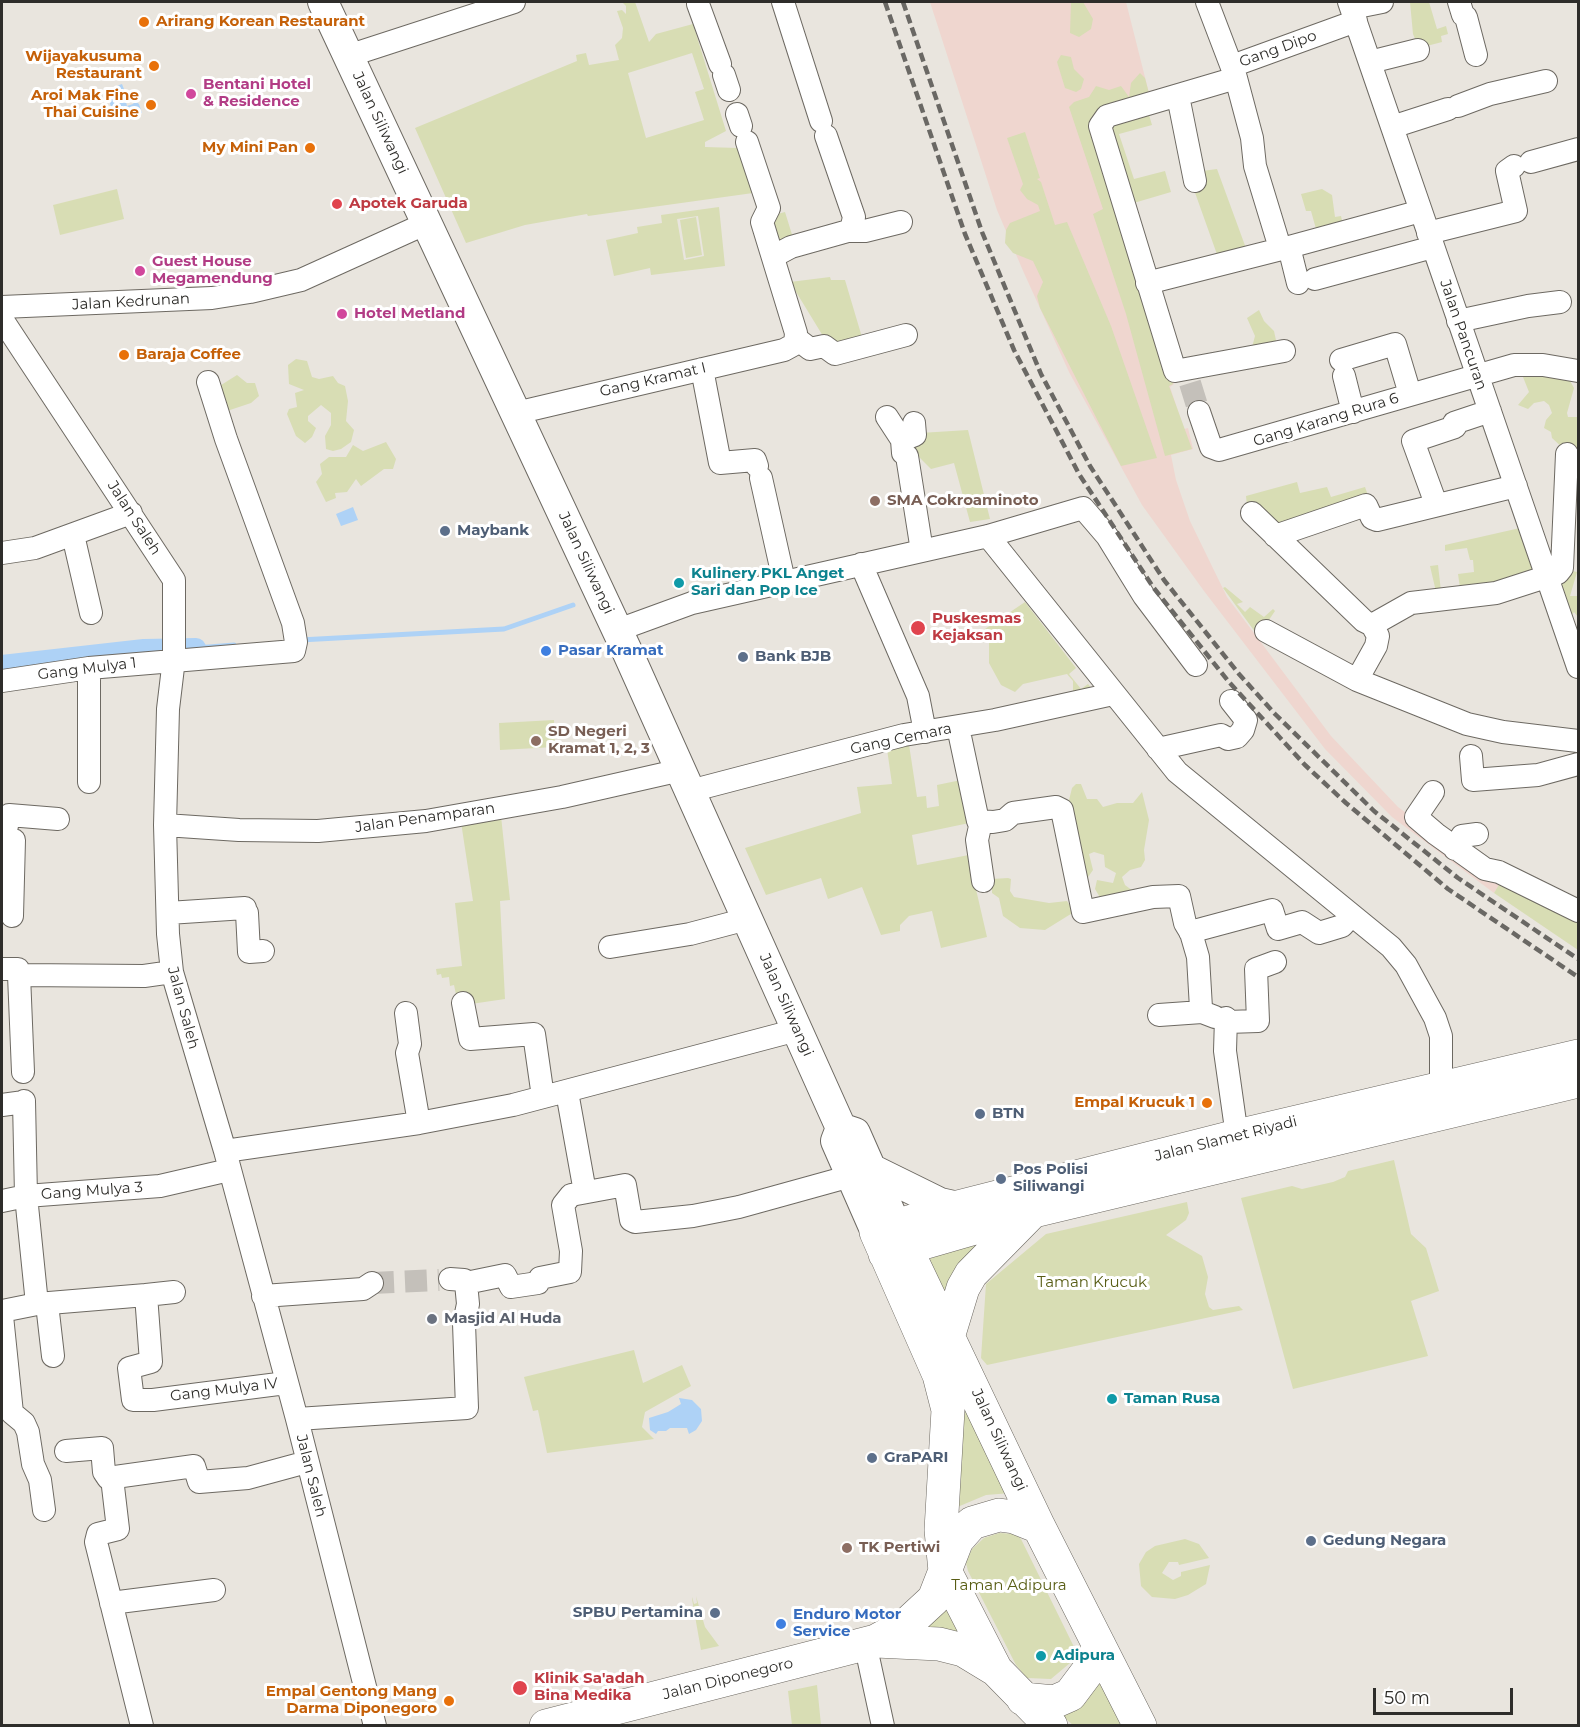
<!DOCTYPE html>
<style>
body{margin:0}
#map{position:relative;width:1580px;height:1727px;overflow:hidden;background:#e9e5de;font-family:Montserrat,sans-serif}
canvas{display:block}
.frame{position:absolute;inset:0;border:3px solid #2e2d2a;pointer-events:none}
.scale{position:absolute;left:1373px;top:1688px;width:140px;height:27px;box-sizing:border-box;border:3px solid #2e2d2a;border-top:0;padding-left:8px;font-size:18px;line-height:21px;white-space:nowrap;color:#2e2d2a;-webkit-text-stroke:4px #fff;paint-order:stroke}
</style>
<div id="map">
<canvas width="1580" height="1727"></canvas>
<div class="frame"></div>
<div class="scale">50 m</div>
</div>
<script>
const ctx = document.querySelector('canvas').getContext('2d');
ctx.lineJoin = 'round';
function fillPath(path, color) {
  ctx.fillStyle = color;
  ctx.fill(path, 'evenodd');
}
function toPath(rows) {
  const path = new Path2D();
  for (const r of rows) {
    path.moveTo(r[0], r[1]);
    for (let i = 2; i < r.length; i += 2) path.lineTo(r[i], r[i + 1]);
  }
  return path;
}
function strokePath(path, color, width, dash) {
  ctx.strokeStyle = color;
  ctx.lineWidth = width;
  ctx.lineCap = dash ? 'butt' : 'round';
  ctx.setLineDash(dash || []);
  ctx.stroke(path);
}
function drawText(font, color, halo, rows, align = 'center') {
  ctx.font = font + ' Montserrat,sans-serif';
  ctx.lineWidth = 6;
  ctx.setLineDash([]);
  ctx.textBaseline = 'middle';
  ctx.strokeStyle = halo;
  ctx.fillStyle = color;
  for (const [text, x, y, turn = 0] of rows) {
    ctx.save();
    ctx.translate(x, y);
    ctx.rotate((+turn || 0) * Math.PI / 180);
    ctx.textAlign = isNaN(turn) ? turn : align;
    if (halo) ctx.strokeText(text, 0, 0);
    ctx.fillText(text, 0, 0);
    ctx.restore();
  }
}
const industrial = toPath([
 [930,2,1126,2,1151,101,1094,117,1174,384,1170,387,1184,429,1188,428,1193,449,1171,455,1176,480,1190,521,1227,597,1331,736,1398,807,1501,883,1494,893,1392,817,1325,749,1204,591,1142,505,1069,372,1024,273,997,210]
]);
const green = toPath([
 [622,2,635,2,649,42,656,34,693,24,726,131,705,142,705,147,738,148,753,193,588,216,587,214,525,225,466,243,415,128,577,61,576,55,586,53,589,65,619,60,615,45,622,38,623,28,617,11,622,10,626,14,626,6],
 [692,53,704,89,695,92,704,120,646,138,628,73],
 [1071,2,1083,2,1093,19,1091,29,1079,37,1070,33],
 [1410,2,1429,2,1437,29,1446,26,1448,34,1441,36,1442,42,1419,48,1413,34],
 [1061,55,1071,57,1074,69,1084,79,1081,89,1076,92,1065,88,1057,62],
 [1140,73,1145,78,1151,101,1093,117,1173,384,1169,386,1192,449,1165,456,1126,314,1093,214,1103,209,1069,107,1074,102,1089,97,1096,86,1109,90,1121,86,1129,97,1131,83],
 [1147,108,1152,125,1119,134,1134,179,1165,171,1171,192,1127,205,1103,128],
 [1025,132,1040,178,1037,179,1041,182,1055,225,1067,222,1111,326,1157,458,1121,466,1040,308,1037,296,1043,282,1033,261,1013,253,1005,243,1006,230,1010,223,1040,211,1038,205,1027,199,1020,190,1023,184,1007,138],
 [1217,169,1247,251,1219,260,1193,187,1202,171],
 [117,189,124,219,60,235,53,205],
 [1322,189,1332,195,1335,217,1341,216,1344,229,1318,236,1311,211,1306,211,1301,194],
 [719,207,725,266,651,275,650,268,614,276,606,240,638,233,637,227,662,223,661,215],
 [698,216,704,256,684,260,677,219],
 [785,212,794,241,779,246,770,216],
 [696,217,702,255,686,258,680,220],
 [830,277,831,280,845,280,864,344,826,341,790,282],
 [1259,310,1264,321,1274,331,1277,345,1246,370,1255,336,1247,318],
 [296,359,307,361,312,377,319,379,333,376,338,383,345,386,348,401,346,421,354,430,351,442,341,449,333,451,326,449,325,436,331,425,331,413,321,405,308,416,308,421,316,428,312,437,305,443,296,436,287,414,289,409,297,407,295,393,304,390,289,384,288,365],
 [1506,372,1569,379,1574,388,1567,413,1568,417,1578,417,1578,451,1574,454,1566,451,1552,438,1551,432,1544,428,1546,420,1552,413,1549,405,1544,401,1534,403,1528,409,1518,405,1529,392,1523,377,1510,377],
 [237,375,247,383,255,383,259,396,251,403,227,411,218,387],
 [968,430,990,519,970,522,954,463,931,469,912,450,920,433],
 [386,442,396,459,393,469,384,469,361,486,356,479,347,492,335,493,336,498,326,502,316,482,322,474,320,464,329,457,346,457,353,445,363,451],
 [1297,482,1300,493,1327,487,1331,497,1365,487,1370,501,1280,531,1247,506,1246,496],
 [1520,528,1535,577,1437,596,1430,566,1438,565,1441,591,1460,588,1458,574,1474,572,1473,560,1470,560,1467,548,1445,551,1445,545],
 [1568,570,1577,572,1570,596,1578,596,1578,617,1574,612,1569,619,1557,578],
 [1225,587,1243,602,1237,604,1245,612,1250,607,1264,617,1273,609,1275,611,1258,636,1223,588],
 [1025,602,1076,668,1069,674,1081,689,1088,684,1097,695,1073,692,1073,681,1067,674,1023,684,1015,692,1001,685,989,663,989,641,982,631],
 [554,720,555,747,500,750,499,723],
 [908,738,917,797,926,796,927,808,939,806,937,785,966,779,974,822,912,835,917,865,974,854,975,885,987,937,941,948,932,911,909,916,900,925,900,931,881,935,862,887,828,899,821,878,766,895,745,848,861,813,857,787,892,784,886,742],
 [1076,784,1081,784,1087,799,1097,799,1103,807,1117,803,1133,803,1142,792,1149,820,1144,850,1145,860,1141,867,1130,870,1122,877,1125,885,1133,891,1101,899,1095,889,1097,880,1113,883,1116,873,1105,867,1104,855,1094,852,1089,854,1093,870,1086,880,1073,808,1069,800,1072,788],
 [501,816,510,900,500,901,505,999,464,1005,457,999,454,985,450,986,449,977,442,978,441,974,437,975,436,969,462,966,455,903,473,901,461,822],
 [1008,878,1011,879,1010,891,1014,897,1049,903,1067,901,1074,912,1045,930,1020,928,1003,916,999,898,992,893,992,879],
 [1500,883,1578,914,1578,950,1494,893],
 [1394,1160,1411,1234,1426,1248,1439,1291,1411,1301,1428,1356,1293,1389,1241,1198,1292,1186,1302,1189,1333,1182,1345,1177,1348,1171],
 [1187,1202,1189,1213,1186,1220,1166,1235,1202,1256,1208,1277,1205,1294,1209,1307,1213,1310,1239,1306,1243,1310,987,1365,981,1358,986,1284,1046,1234],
 [998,1228,942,1297,925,1261],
 [634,1350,643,1383,682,1365,691,1386,645,1412,642,1427,654,1439,547,1453,538,1410,533,1411,524,1377],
 [955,1374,1011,1493,986,1495,955,1508],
 [999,1533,1016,1534,1021,1539,1075,1649,1075,1657,1070,1663,1051,1679,1027,1678,1016,1665,968,1571,966,1563,972,1549,984,1538],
 [1185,1539,1199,1544,1209,1558,1179,1565,1178,1562,1169,1562,1162,1573,1173,1580,1181,1576,1181,1572,1210,1565,1206,1584,1188,1595,1175,1599,1152,1597,1141,1586,1139,1564,1146,1552,1155,1546],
 [696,1596,705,1627,719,1646,701,1650,692,1599,692,1597,694,1604,697,1603],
 [949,1607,963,1636,927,1628],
 [1103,1676,1128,1725,1073,1725,1061,1715,1086,1702],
 [817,1685,821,1725,792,1725,788,1691]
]);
const water = toPath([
 [122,84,127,97,125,98,127,106,133,104,135,101,139,104,142,113,115,120,106,90],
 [353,507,358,520,341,526,336,514],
 [679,1398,692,1400,701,1409,702,1421,696,1430,689,1434,687,1428,670,1428,666,1431,658,1431,656,1434,650,1430,649,1418,668,1412,681,1404]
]);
const stream = toPath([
 [300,640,504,629,573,605],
 [196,648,234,645]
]);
const canal = toPath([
 [2,665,144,649,196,648]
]);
const minorTunnel = toPath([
 [1190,383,1199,412],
 [372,1283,439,1280]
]);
const minor = toPath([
 [783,2,821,121],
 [1207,2,1236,78,1107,116,1100,126,1175,371,1284,351],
 [1349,2,1578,667],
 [1459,2,1463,15,1466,17,1476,55],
 [698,4,720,64],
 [1352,8,1382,2],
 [348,56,514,2],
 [1370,62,1418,50],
 [1232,66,1356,21],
 [724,75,729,90],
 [1236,78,1252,138,1255,166,1280,248],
 [1178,96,1195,181],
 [1458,106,1490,94,1546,81],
 [737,114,741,126],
 [1392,127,1448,109],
 [1531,162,1578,149],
 [848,231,865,231,901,222],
 [1428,233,1516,211,1507,171,1514,166],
 [1289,247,1421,211],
 [774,256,791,247,848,231,852,226,854,217,826,136],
 [1315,279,1433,247],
 [1147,283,1289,247,1298,283],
 [2,307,212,298,250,292,301,280,427,223],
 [2,319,174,580,174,659,168,709,165,825,168,934,172,972,225,1151,297,1419,375,1726],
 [1458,321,1528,306,1560,302],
 [797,339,810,349,824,346,835,354,906,335],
 [1341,360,1395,344,1410,394],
 [702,369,720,463,755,460,757,466],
 [1344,376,1353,412],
 [1199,412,1211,447,1219,450,1514,365,1543,365,1578,371],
 [516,413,784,350,795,344,796,333,762,222,769,208,747,142],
 [887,417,902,440,903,453,907,456,922,551],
 [902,440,915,435,914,423],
 [1567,454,1562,568,1558,573,1496,593,1411,603,1372,625,1378,636,1376,646,1357,680,1467,724,1503,732,1578,741],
 [761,478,784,581],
 [1436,504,1413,441,1455,427,1454,423,1490,411],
 [1252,513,1364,621,1372,625],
 [73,535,91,613],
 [988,536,1177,772,1391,947,1406,965,1435,1018,1441,1036,1441,1088],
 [1275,536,1366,505,1372,518,1377,520,1516,486],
 [2,553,35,548,131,513],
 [861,564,918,696,925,732],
 [618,630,692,603,988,536,1083,508,1107,536,1144,596,1196,665],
 [1266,631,1357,680],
 [89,668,89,782],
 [2,681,89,668,294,651,296,642,293,623,226,439,208,382],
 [958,727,978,821,993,822,1005,820,1013,813,1056,807,1062,810,1083,912,1153,897,1179,896,1185,923,1191,933,1198,957,1201,1008,1202,1012,1215,1017],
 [1158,749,1221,735,1228,739,1237,737,1243,730,1246,720,1231,701],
 [1471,756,1473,780,1538,775,1578,764],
 [690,791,904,735,995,720,1113,694],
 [1433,792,1416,817,1436,834,1485,869,1499,872,1578,911],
 [981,822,977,840,983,881],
 [165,825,239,830,318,831,426,821,562,797,681,770],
 [2,838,5,836,9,815,58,819],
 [4,838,14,840,12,916],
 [1455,849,1462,836,1477,834],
 [168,913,245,908],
 [247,913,249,952,263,951],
 [1190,932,1272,910,1278,929,1302,922,1319,933,1342,926,1351,916],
 [610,947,690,934,747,919],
 [2,969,18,969,19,975,144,976,172,972],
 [19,975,23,1072],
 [463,1003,470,1039,534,1034,543,1097],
 [406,1013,410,1044,407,1053,419,1123],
 [1159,1015,1202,1012],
 [1226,1018,1225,1051,1237,1136],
 [1227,1022,1258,1021,1256,969,1275,962],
 [567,1092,585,1192],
 [2,1105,24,1102],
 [225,1151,419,1123,513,1105,797,1030],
 [2,1201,26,1196,24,1101],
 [466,1283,505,1275,511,1287,538,1283,540,1278,570,1272,571,1251,563,1205,571,1195,625,1185,631,1220,635,1222,693,1216,739,1207,851,1176],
 [146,1295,174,1292],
 [263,1296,363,1289,372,1283],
 [37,1304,146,1295,151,1362,129,1368,133,1400,153,1400,286,1383],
 [47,1304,53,1356],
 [2,1311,37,1304,26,1196,160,1186,229,1170],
 [2,1316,12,1413,24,1423,28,1432,33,1464,40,1480,44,1510],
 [297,1419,467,1408,464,1323,468,1304,466,1283,464,1280,450,1279],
 [66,1451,102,1448,104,1472,108,1478,194,1466,199,1482,248,1478,307,1462],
 [112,1478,118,1529,98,1534,96,1542,142,1726],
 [111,1603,214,1590],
 [865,1643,883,1726]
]);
const major = toPath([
 [323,2,627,651,841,1128,836,1141,876,1232],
 [846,1130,855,1133,896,1226],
 [871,1169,940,1203,958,1207]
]);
const highway = toPath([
 [903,1242,1039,1527,1140,1726],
 [885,1254,1034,1211,1578,1081],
 [949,1334,963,1288,971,1274,1032,1212],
 [876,1641,939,1644,963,1650,996,1670],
 [1023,1699,1054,1702,1070,1695,1091,1667,1099,1645],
 [546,1726,876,1641,907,1624,934,1599,957,1540,972,1523,999,1515,1014,1517,1039,1527],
 [1051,1726,996,1670,945,1571,941,1530,948,1410,939,1375,876,1232,958,1207,1237,1136,1578,1056]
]);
const rail = toPath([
 [885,2,965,234,1014,350,1079,474,1153,587,1229,682,1305,765,1346,803,1448,889,1578,977],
 [903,2,982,232,1041,374,1090,466,1164,580,1239,674,1275,714,1374,811,1458,878,1578,959]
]);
const markers = [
 [144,22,6,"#e8710a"],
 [154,66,6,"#e8710a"],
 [191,94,6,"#d1479c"],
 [151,105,6,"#e8710a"],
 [310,148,6,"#e8710a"],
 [337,204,6,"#e0444e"],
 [140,271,6,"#d1479c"],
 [342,314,6,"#d1479c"],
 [124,355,6,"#e8710a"],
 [875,501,6,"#8d6e63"],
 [445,531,6,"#5c6f8a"],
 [679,583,6,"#0f9aa8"],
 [918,628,8,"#e0444e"],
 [546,651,6,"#3f7fe0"],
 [743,657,6,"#5c6f8a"],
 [536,741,6,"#8d6e63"],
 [1207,1103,6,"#e8710a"],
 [980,1114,6,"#5c6f8a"],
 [1001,1179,6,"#5c6f8a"],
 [432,1319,6,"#6b7280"],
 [1112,1399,6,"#0f9aa8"],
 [872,1458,6,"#5c6f8a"],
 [1311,1541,6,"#5c6f8a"],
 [847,1548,6,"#8d6e63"],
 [715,1613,6,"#5c6f8a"],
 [781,1624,6,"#3f7fe0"],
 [1041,1656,6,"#0f9aa8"],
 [520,1688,8,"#e0444e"],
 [449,1701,6,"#e8710a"]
];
const foodNames = [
 ["Arirang Korean Restaurant",156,22,"left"],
 ["Wijayakusuma",142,57],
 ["Restaurant",142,74],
 ["Aroi Mak Fine",139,96],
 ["Thai Cuisine",139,113],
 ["My Mini Pan",298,148],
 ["Baraja Coffee",136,355,"left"],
 ["Empal Krucuk 1",1195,1103],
 ["Empal Gentong Mang",437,1692],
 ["Darma Diponegoro",437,1709]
];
const streetNames = [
 ["Gang Dipo",1278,49,-20],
 ["Jalan Siliwangi",380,123,65],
 ["Jalan Kedrunan",131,302,-3],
 ["Jalan Pancuran",1463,335,71],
 ["Gang Kramat I",653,380,-13],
 ["Gang Karang Rura 6",1326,420,-17],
 ["Jalan Saleh",134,518,57],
 ["Jalan Siliwangi",586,563,65],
 ["Gang Mulya 1",87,669,-7],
 ["Gang Cemara",901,739,-12],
 ["Jalan Penamparan",425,818,-8],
 ["Jalan Siliwangi",786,1005,66],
 ["Jalan Saleh",183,1008,75],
 ["Jalan Slamet Riyadi",1226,1139,-14],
 ["Gang Mulya 3",92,1191,-4],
 ["Gang Mulya IV",224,1390,-7],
 ["Jalan Siliwangi",999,1440,65],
 ["Jalan Saleh",311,1476,76],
 ["Jalan Diponegoro",728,1679,-14]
];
const hotelNames = [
 ["Bentani Hotel",203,85],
 ["& Residence",203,102],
 ["Guest House",152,262],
 ["Megamendung",152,279],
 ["Hotel Metland",354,314]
];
const healthNames = [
 ["Apotek Garuda",349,204],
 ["Puskesmas",932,619],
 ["Kejaksan",932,636],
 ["Klinik Sa'adah",534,1679],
 ["Bina Medika",534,1696]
];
const educationNames = [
 ["SMA Cokroaminoto",887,501],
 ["SD Negeri",548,732],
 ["Kramat 1, 2, 3",548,749],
 ["TK Pertiwi",859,1548]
];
const serviceNames = [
 ["Maybank",457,531],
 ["Bank BJB",755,657],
 ["BTN",992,1114],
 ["Pos Polisi",1013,1170],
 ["Siliwangi",1013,1187],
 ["GraPARI",884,1458],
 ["Gedung Negara",1323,1541],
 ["SPBU Pertamina",703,1613,"right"]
];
const cultureNames = [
 ["Kulinery PKL Anget",691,574],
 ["Sari dan Pop Ice",691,591],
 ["Taman Rusa",1124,1399],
 ["Adipura",1053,1656]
];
const shopNames = [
 ["Pasar Kramat",558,651],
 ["Enduro Motor",793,1615],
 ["Service",793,1632]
];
const parkNames = [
 ["Taman Krucuk",1092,1283],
 ["Taman Adipura",1009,1586]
];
const worshipNames = [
 ["Masjid Al Huda",444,1319]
];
fillPath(industrial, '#efd6cf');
fillPath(green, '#d8ddb4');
fillPath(water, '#aed2f6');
strokePath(stream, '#aed2f6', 5);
strokePath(canal, '#aed2f6', 20);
strokePath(minorTunnel, '#c4c0ba', 22, [22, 11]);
strokePath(minor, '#6d6962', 24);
strokePath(major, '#6d6962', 32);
strokePath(highway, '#6d6962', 34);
strokePath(minor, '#fff', 22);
strokePath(major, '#fff', 30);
strokePath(highway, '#fff', 33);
strokePath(rail, '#6a6864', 4.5, [9, 4.5]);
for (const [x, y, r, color] of markers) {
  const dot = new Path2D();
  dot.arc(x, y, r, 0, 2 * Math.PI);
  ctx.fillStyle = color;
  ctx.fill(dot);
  strokePath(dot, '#fff', 2);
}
drawText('bold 15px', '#c56008', '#fff', foodNames, 'right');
drawText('15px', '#2e2d2a', '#fff', streetNames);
drawText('bold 15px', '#b23c85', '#fff', hotelNames, 'left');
drawText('bold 15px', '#be3a42', '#fff', healthNames, 'left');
drawText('bold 15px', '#785e54', '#fff', educationNames, 'left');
drawText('bold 15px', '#4e5e75', '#fff', serviceNames, 'left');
drawText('bold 15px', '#0d838f', '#fff', cultureNames, 'left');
drawText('bold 15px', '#366cbe', '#fff', shopNames, 'left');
drawText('15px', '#585d14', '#fff', parkNames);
drawText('bold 15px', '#5b616d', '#fff', worshipNames, 'left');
</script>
